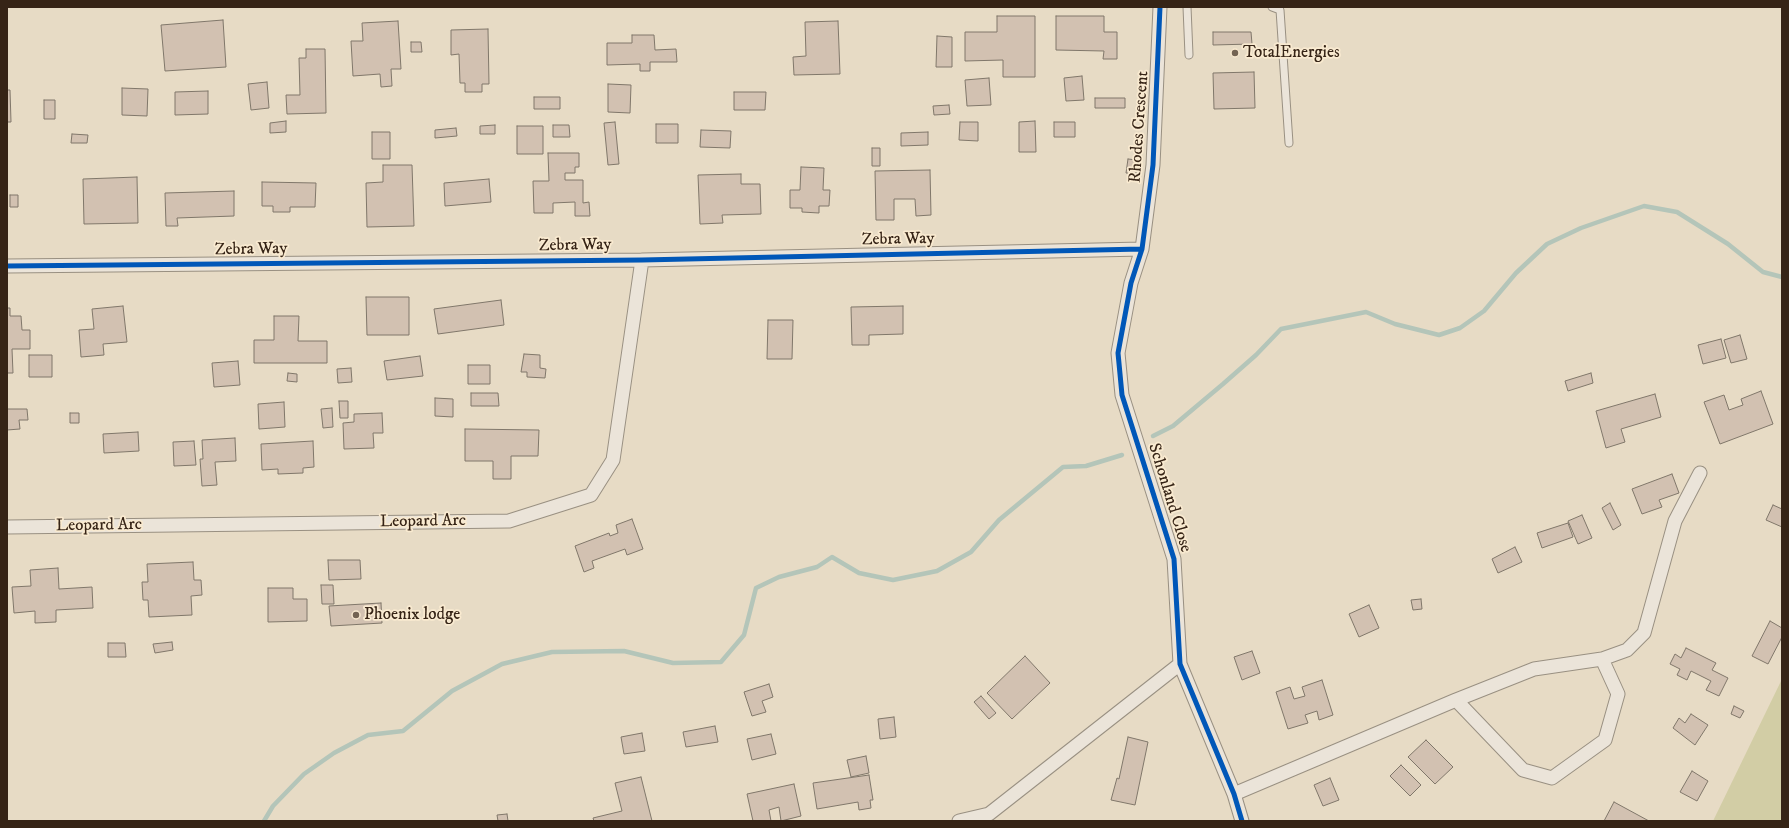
<!DOCTYPE html>
<style>
body{margin:0}
#map{position:relative;width:1789px;height:828px;overflow:hidden;background:#e7dbc5;font-family:"IM FELL DW Pica",serif}
canvas{display:block}
.frame{position:absolute;inset:0;border:8px solid #362416;pointer-events:none}
</style>
<div id="map">
<canvas width="1789" height="828"></canvas>
<div class="frame"></div>
</div>
<script>
const ctx = document.querySelector('canvas').getContext('2d');
ctx.lineJoin = 'round';
function fillPath(path, color) {
  ctx.fillStyle = color;
  ctx.fill(path, 'evenodd');
}
function toPath(rows) {
  const path = new Path2D();
  for (const r of rows) {
    path.moveTo(r[0], r[1]);
    for (let i = 2; i < r.length; i += 2) path.lineTo(r[i], r[i + 1]);
  }
  return path;
}
function strokePath(path, color, width, dash) {
  ctx.strokeStyle = color;
  ctx.lineWidth = width;
  ctx.lineCap = dash ? 'butt' : 'round';
  ctx.setLineDash(dash || []);
  ctx.stroke(path);
}
function drawText(font, color, halo, rows, align = 'center') {
  ctx.font = font + ' "IM FELL DW Pica",serif';
  ctx.lineWidth = 3.5;
  ctx.setLineDash([]);
  ctx.textBaseline = 'middle';
  ctx.strokeStyle = halo;
  ctx.fillStyle = color;
  for (const [text, x, y, turn = 0] of rows) {
    ctx.save();
    ctx.translate(x, y);
    ctx.rotate((+turn || 0) * Math.PI / 180);
    ctx.textAlign = isNaN(turn) ? turn : align;
    if (halo) ctx.strokeText(text, 0, 0);
    ctx.fillText(text, 0, 0);
    ctx.restore();
  }
}
const green = toPath([
 [1782,679,1782,821,1713,821]
]);
const stream = toPath([
 [1153,436,1173,426,1223,384,1256,355,1281,329,1366,312,1395,324,1439,335,1460,328,1484,311,1516,273,1547,244,1581,228,1644,206,1677,212,1728,244,1763,272,1782,277],
 [264,821,273,806,304,774,334,753,368,735,403,731,452,691,502,664,552,652,624,651,673,663,721,662,744,635,756,588,779,577,817,567,832,557,859,573,893,580,937,571,971,552,999,520,1063,467,1086,466,1122,455]
]);
const building = toPath([
 [997,16,1035,16,1035,77,1003,77,1003,60,965,61,965,32,997,32,997,16],
 [1056,16,1104,16,1104,32,1117,32,1117,59,1103,59,1104,51,1056,50,1056,16],
 [223,20,226,67,165,71,161,25,223,20],
 [398,21,401,69,391,69,392,86,381,87,380,74,353,76,351,41,363,41,362,23,398,21],
 [838,21,840,74,794,75,793,57,806,56,805,22,838,21],
 [488,29,489,84,482,84,482,92,465,92,465,83,460,83,459,54,451,55,451,30,488,29],
 [1213,32,1251,32,1252,44,1213,45,1213,32],
 [632,35,654,35,655,50,676,49,677,62,650,62,650,71,640,71,640,64,607,65,607,43,632,43,632,35],
 [937,36,952,37,952,67,936,67,937,36],
 [411,42,421,42,422,52,411,52,411,42],
 [306,49,325,49,326,113,287,114,286,95,300,95,299,58,306,58,306,49],
 [1254,72,1255,108,1214,109,1213,73,1254,72],
 [1082,76,1084,100,1066,101,1064,78,1082,76],
 [989,78,991,105,967,106,965,80,989,78],
 [267,82,269,108,251,110,248,84,267,82],
 [608,84,631,85,630,113,608,112,608,84],
 [122,88,148,89,147,116,122,115,122,88],
 [7,90,10,90,11,122,7,122,7,90],
 [208,91,208,114,175,115,175,92,208,91],
 [734,92,766,92,765,110,734,110,734,92],
 [534,97,560,97,560,109,534,109,534,97],
 [1095,98,1125,98,1125,108,1095,108,1095,98],
 [44,100,55,100,55,119,44,119,44,100],
 [949,105,950,114,934,115,933,106,949,105],
 [286,121,286,132,270,133,270,123,286,121],
 [1035,121,1036,152,1019,152,1019,122,1035,121],
 [615,122,619,164,608,165,604,123,615,122],
 [960,122,978,122,978,141,959,140,960,122],
 [1054,122,1075,122,1075,137,1054,137,1054,122],
 [656,124,678,124,678,143,656,143,656,124],
 [495,125,495,134,480,134,480,126,495,125],
 [553,125,569,125,570,137,553,137,553,125],
 [517,126,543,126,543,154,517,154,517,126],
 [456,128,457,136,435,138,435,130,456,128],
 [701,130,731,131,730,148,700,147,701,130],
 [372,132,390,132,390,159,372,159,372,132],
 [928,132,928,145,901,146,901,133,928,132],
 [72,134,88,135,87,143,71,143,72,134],
 [872,148,880,148,880,166,872,166,872,148],
 [548,153,579,153,579,167,575,167,575,173,565,173,565,180,583,180,583,203,589,202,590,216,575,216,575,202,553,203,553,213,534,213,533,181,549,181,548,153],
 [1128,159,1137,160,1136,174,1126,173,1128,159],
 [383,165,412,165,414,226,367,227,366,183,383,182,383,165],
 [801,167,824,168,823,190,830,190,829,206,819,206,819,213,802,212,802,208,790,208,790,190,800,190,801,167],
 [930,170,931,215,916,216,915,199,894,199,894,220,876,220,875,171,930,170],
 [741,174,741,184,760,184,761,214,722,215,723,223,700,224,698,175,741,174],
 [137,177,138,223,84,224,83,179,137,177],
 [489,179,491,202,445,206,444,183,489,179],
 [262,182,316,183,315,207,290,207,290,212,273,212,273,206,262,206,262,182],
 [234,191,234,216,177,218,178,226,166,226,165,193,234,191],
 [10,195,18,195,18,207,10,207,10,195],
 [366,297,409,297,409,335,367,335,366,297],
 [501,300,504,325,438,334,434,309,501,300],
 [123,306,127,342,103,344,104,355,81,357,79,330,94,329,92,309,123,306],
 [903,306,903,334,869,335,869,345,852,345,851,307,903,306],
 [7,308,10,308,10,316,21,316,22,330,30,330,30,349,12,349,13,373,7,373,7,308],
 [274,316,299,316,298,341,327,341,327,363,254,363,254,340,274,340,274,316],
 [768,320,793,320,792,359,767,359,768,320],
 [1740,335,1747,359,1731,363,1724,340,1740,335],
 [1721,339,1726,358,1703,364,1698,345,1721,339],
 [524,354,540,355,540,368,546,369,545,378,527,377,527,372,521,372,524,354],
 [29,355,52,355,52,377,29,377,29,355],
 [420,356,423,376,387,380,384,361,420,356],
 [238,361,240,385,214,387,212,363,238,361],
 [468,365,490,365,490,384,468,384,468,365],
 [351,368,352,382,338,383,337,369,351,368],
 [288,373,297,374,297,382,287,381,288,373],
 [1591,373,1593,383,1568,391,1565,381,1591,373],
 [1761,391,1773,424,1720,444,1704,402,1724,395,1729,410,1743,405,1741,399,1761,391],
 [471,393,498,393,499,406,471,406,471,393],
 [1655,394,1661,417,1621,429,1625,442,1606,448,1596,411,1655,394],
 [435,398,453,399,453,417,435,416,435,398],
 [339,401,348,401,348,418,340,418,339,401],
 [284,402,285,427,259,429,258,404,284,402],
 [332,408,333,427,323,428,321,409,332,408],
 [7,409,27,409,28,420,19,420,20,429,7,430,7,409],
 [70,413,79,413,79,423,70,423,70,413],
 [382,413,383,433,373,433,374,448,344,449,343,423,354,422,354,414,382,413],
 [465,429,539,430,538,456,511,456,511,479,493,479,493,461,465,461,465,429],
 [138,432,139,451,104,453,103,434,138,432],
 [235,438,236,461,215,462,217,485,202,486,200,459,203,459,202,440,235,438],
 [194,441,196,465,174,466,173,442,194,441],
 [313,441,314,467,303,468,303,473,278,474,278,469,262,470,261,444,313,441],
 [1672,474,1679,493,1659,500,1662,507,1642,514,1632,489,1672,474],
 [1610,503,1621,525,1613,530,1602,508,1610,503],
 [1773,505,1782,509,1782,527,1766,520,1773,505],
 [1582,515,1592,538,1578,544,1568,521,1582,515],
 [632,519,643,549,627,555,625,549,592,561,594,568,584,572,575,546,609,533,610,536,618,533,616,525,632,519],
 [1568,523,1573,537,1542,548,1537,533,1568,523],
 [1515,547,1522,562,1498,573,1492,559,1515,547],
 [328,560,360,560,361,579,329,580,328,560],
 [193,562,194,580,201,580,202,595,191,596,192,615,149,617,148,600,143,600,142,582,148,582,147,564,193,562],
 [58,568,59,589,92,587,93,608,56,610,56,622,35,623,35,611,14,613,12,587,31,586,30,570,58,568],
 [321,585,333,585,334,604,322,604,321,585],
 [268,588,293,588,293,599,307,599,307,621,268,622,268,588],
 [1421,599,1422,609,1413,610,1411,600,1421,599],
 [381,603,382,623,331,626,329,606,381,603],
 [1369,605,1379,628,1359,637,1349,614,1369,605],
 [1770,621,1782,628,1782,637,1768,664,1752,656,1770,621],
 [172,642,173,650,155,653,153,644,172,642],
 [108,643,125,643,126,657,108,657,108,643],
 [1686,648,1716,663,1712,670,1728,678,1719,696,1706,690,1711,681,1691,671,1687,680,1677,675,1680,669,1670,664,1675,654,1681,658,1686,648],
 [1252,651,1260,673,1242,680,1234,657,1252,651],
 [1025,656,1050,683,1012,719,987,693,1025,656],
 [1322,680,1333,715,1319,720,1317,711,1305,715,1308,723,1288,729,1276,692,1290,687,1294,699,1305,696,1302,687,1322,680],
 [769,684,773,697,762,701,766,712,752,716,744,692,769,684],
 [981,696,996,713,989,719,974,702,981,696],
 [1734,706,1744,711,1740,718,1731,714,1734,706],
 [1691,714,1708,725,1695,745,1673,728,1679,718,1685,723,1691,714],
 [894,717,896,737,880,739,878,719,894,717],
 [715,726,718,742,686,747,683,732,715,726],
 [642,733,645,751,624,754,621,737,642,733],
 [771,734,776,754,752,760,747,739,771,734],
 [1128,737,1148,742,1135,805,1111,800,1117,778,1119,779,1128,737],
 [1426,740,1453,767,1435,784,1408,757,1426,740],
 [866,756,869,773,851,777,847,760,866,756],
 [1401,765,1421,785,1410,796,1390,776,1401,765],
 [1692,771,1708,781,1697,801,1680,792,1692,771],
 [869,775,873,800,870,800,871,808,859,810,858,802,817,809,813,783,869,775],
 [641,777,652,821,594,821,593,818,622,811,615,783,641,777],
 [1330,778,1339,800,1323,806,1314,785,1330,778],
 [794,784,801,816,781,821,779,807,769,810,771,821,753,821,747,794,794,784],
 [1614,802,1649,821,1604,821,1614,802],
 [507,814,508,821,498,821,497,815,507,814]
]);
const lane = toPath([
 [1187,7,1189,55],
 [1272,7,1280,10,1289,143]
]);
const street = toPath([
 [1160,7,1153,165,1142,249,1131,283,1118,353,1122,395,1174,559,1180,664,1234,794,1242,821],
 [7,266,642,260,1142,249],
 [7,527,509,521,591,495,613,460,642,260],
 [1602,659,1627,650,1644,633,1675,521,1700,473],
 [1234,794,1456,700,1534,669,1602,659,1618,694,1605,740,1552,778,1523,770,1456,700],
 [959,821,989,814,1180,664]
]);
const cycleway = toPath([
 [1160,7,1153,165,1142,249,1131,283,1118,353,1122,395,1174,559,1180,664,1234,794,1242,821],
 [7,266,642,260,1142,249]
]);
const markers = [
 [1235,53,4,"#746453"],
 [356,615,4,"#746453"]
];
const poiNames = [
 ["TotalEnergies",1243,53],
 ["Phoenix lodge",364,615]
];
const streetNames = [
 ["Rhodes Crescent",1140,127,-86],
 ["Zebra Way",898,240,-1],
 ["Zebra Way",575,246,-1],
 ["Zebra Way",251,250,-1],
 ["Schonland Close",1169,498,73],
 ["Leopard Arc",423,522,-1],
 ["Leopard Arc",99,526,-1]
];
fillPath(green, '#d2cda5');
strokePath(stream, '#b4c5b9', 4.5);
fillPath(building, '#d2c1b1');
strokePath(building, '#80776a', 1);
strokePath(lane, '#999082', 9);
strokePath(street, '#999082', 15);
strokePath(lane, '#ebe4d9', 7);
strokePath(street, '#ebe4d9', 13);
strokePath(cycleway, '#0057b8', 5);
for (const [x, y, r, color] of markers) {
  const dot = new Path2D();
  dot.arc(x, y, r, 0, 2 * Math.PI);
  ctx.fillStyle = color;
  ctx.fill(dot);
  strokePath(dot, '#f9ead0', 1.5);
}
drawText('17px', '#362416', '#f9ead0', poiNames, 'left');
drawText('17px', '#362416', '#f9ead0', streetNames);
</script>
